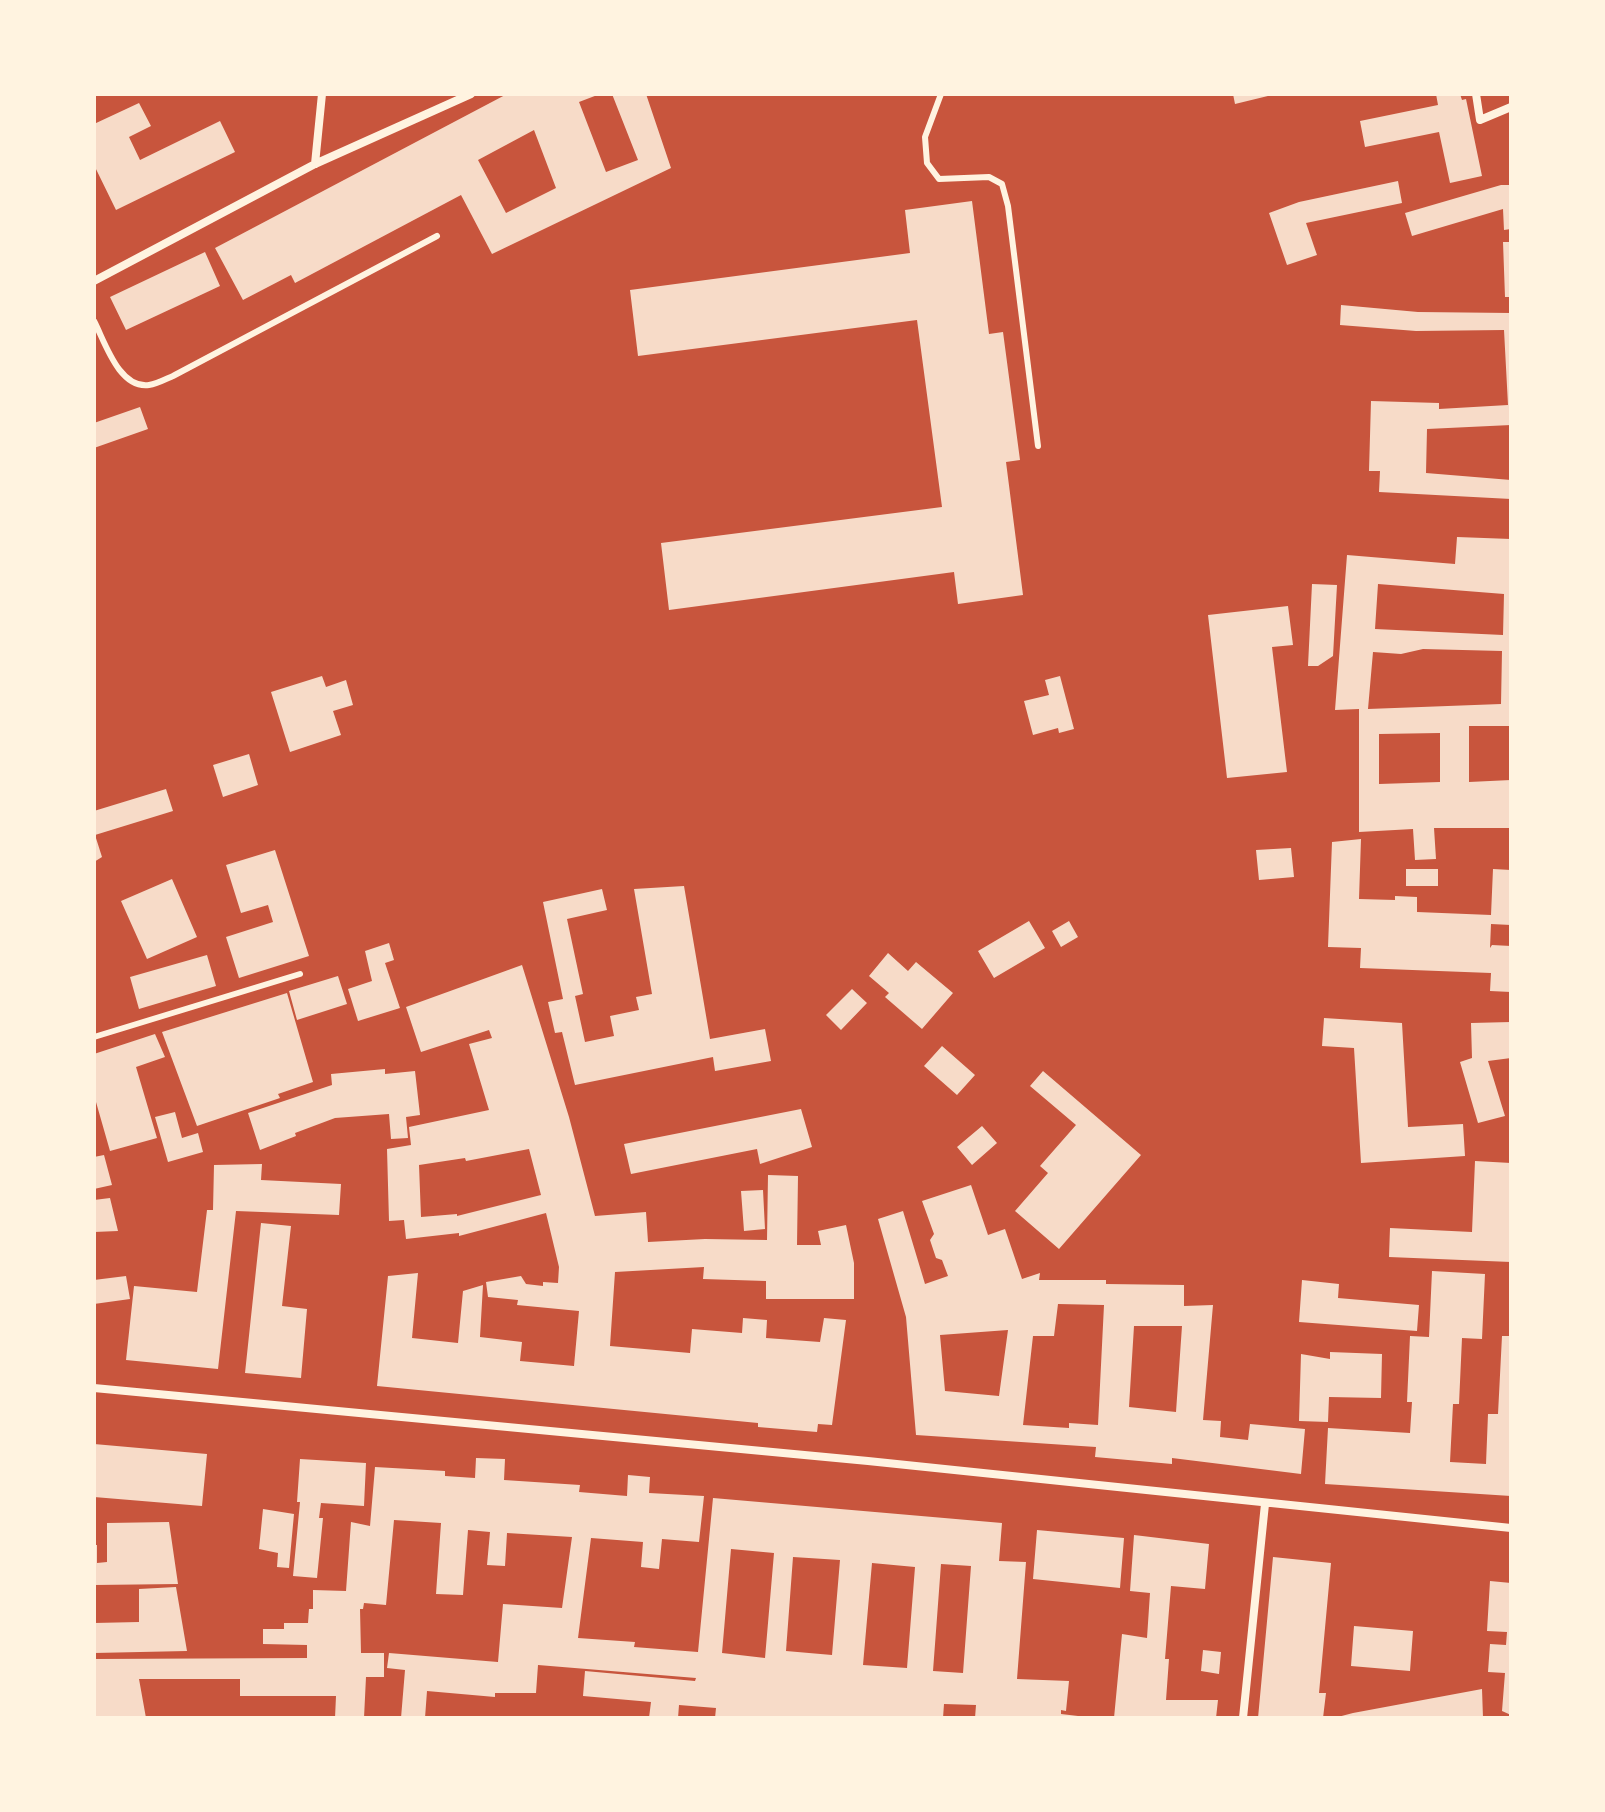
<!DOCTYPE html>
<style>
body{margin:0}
#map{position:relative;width:1605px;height:1812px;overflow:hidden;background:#c8553d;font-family:"Alegreya Sans",sans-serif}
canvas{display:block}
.frame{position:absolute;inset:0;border:96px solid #fff3e0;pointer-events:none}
</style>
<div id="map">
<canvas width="1605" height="1812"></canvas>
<div class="frame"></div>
</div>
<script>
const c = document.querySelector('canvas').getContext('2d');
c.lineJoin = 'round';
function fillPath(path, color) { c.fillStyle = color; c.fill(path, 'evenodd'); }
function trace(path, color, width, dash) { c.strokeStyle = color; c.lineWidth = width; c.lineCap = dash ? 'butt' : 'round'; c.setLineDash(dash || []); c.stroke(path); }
const building = new Path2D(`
 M507 94H600L579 102 606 172 638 160 612 94H646L671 168 492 254 461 195 295 283 291 275 243 300 215 248ZM534 130 556 188 506 213 478 160Z
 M1233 94H1272V95L1235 104Z
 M1436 94H1460L1462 100 1466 99 1482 176 1450 183 1439 132 1365 147 1360 121 1438 105Z
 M139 103 151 126 129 137 140 160 220 121 235 152 116 210 94 165V124Z
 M1398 181 1402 203 1306 223 1317 255 1287 265 1269 213 1299 202Z
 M1501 185H1511V229L1504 230 1503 209 1412 236 1405 213Z
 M972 201 989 334 1003 332 1020 460 1006 462 1023 595 958 604 954 572 669 610 661 543 942 507 917 320 638 356 630 290 910 253 905 210Z
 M1503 242H1511V297H1505Z
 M205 252 220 286 126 330 110 297Z
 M1341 305 1418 312 1511 313V425L1427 429 1426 473 1511 480V499L1379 492 1380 471H1369L1371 401 1439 403V409L1508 405 1504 330 1416 331 1340 325Z
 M140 407 148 429 94 448V423Z
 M1457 537 1511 539V726H1469V782L1511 780V828H1434L1436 859 1415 860 1413 829 1359 832V709L1335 710 1347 555 1455 564ZM1378 584 1504 594 1503 635 1375 629ZM1423 649 1502 651 1501 704 1368 709 1373 652 1401 654ZM1440 733V782L1379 784V734Z
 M1312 584 1337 585 1333 656 1318 666H1308Z
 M1288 606 1293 645 1272 647 1287 772 1227 778 1208 615Z
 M322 676 326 687 346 680 353 705 333 711 341 735 290 752 271 692Z
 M1060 676 1074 729 1059 733 1058 728 1033 735 1024 701 1049 695 1045 680Z
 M249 754 258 785 223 797 213 765Z
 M166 789 173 811 95 835 102 857 94 862V811Z
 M1361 839 1359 899 1395 900V896L1417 897V912L1491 915 1493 869 1511 870V925L1491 924 1490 948 1492 945 1511 946V992L1490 991 1491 973 1360 968 1361 948 1328 947 1332 842Z
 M1291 848 1294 877 1259 880 1256 850Z
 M275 850 309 956 239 978 226 937 273 922 268 905 241 913 226 865Z
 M1406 869H1438V886H1406Z
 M172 879 197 937 147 959 121 901Z
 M684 886 710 1039 765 1029 771 1061 715 1071 713 1057 575 1085 562 1032 555 1033 548 1002 563 999 543 902 602 889 607 910 567 919 583 994 575 996 585 1042 614 1036 610 1016 639 1010 636 997 652 994 634 889Z
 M1029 921 1045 948 994 978 978 951Z
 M1069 921 1078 937 1061 947 1052 931Z
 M389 943 394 960 385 963 400 1008 358 1021 348 989 372 981 365 951Z
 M888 953 908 971 916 962 953 993 922 1029 885 997 889 993 869 976Z
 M207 955 216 986 139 1009 130 977Z
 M522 965 569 1117 595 1216 646 1212 648 1242 705 1239 767 1240 768 1175 798 1176 797 1245H821L818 1231 846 1225 854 1263V1299H766V1281L703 1279 704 1267 615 1272 610 1346 690 1353 692 1329 742 1333 743 1318 767 1320 766 1338 820 1342 824 1318 846 1320 832 1425 818 1424 817 1432 758 1427V1423L377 1386 388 1276 418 1273 412 1338 458 1343 463 1291 483 1285 480 1337 522 1342 520 1361 574 1366 579 1311 517 1305 518 1300 488 1297 486 1282 521 1276 526 1284 543 1286V1282L558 1283 559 1267 546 1213 459 1236V1233L406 1239 404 1220 389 1221 387 1149 411 1145 409 1127 489 1110 469 1044 492 1038 489 1030 421 1052 406 1007ZM529 1149 541 1195 457 1216V1214L421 1217 419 1165 465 1158 466 1161Z
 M338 976 347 1004 297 1020 289 991Z
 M852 989 867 1003 841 1030 826 1015Z
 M287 993 313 1082 278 1094 280 1098 197 1126 162 1032Z
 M1324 1018 1402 1023 1408 1127 1463 1124 1465 1156 1361 1163 1354 1048 1322 1046Z
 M1511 1022V1058L1488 1061 1505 1116 1478 1123 1460 1062 1472 1058 1471 1023Z
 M155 1034 165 1057 136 1067 157 1138 110 1151 94 1095V1054Z
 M942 1046 975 1075 957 1095 924 1066Z
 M385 1069V1074L415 1071 420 1115 406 1117 408 1138 391 1139 389 1114 335 1118 295 1133 296 1136 260 1150 248 1113 332 1085 331 1074Z
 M1043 1071 1141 1155 1059 1249 1015 1211 1048 1173 1040 1166 1076 1125 1030 1086Z
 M801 1109 812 1147 760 1164 757 1149 631 1174 624 1144Z
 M175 1112 182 1138 198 1133 203 1152 168 1162 155 1117Z
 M982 1126 997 1143 972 1165 957 1147Z
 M104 1155 112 1185 94 1189V1157Z
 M1475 1161 1511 1163V1262L1389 1257 1390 1228 1472 1232Z
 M262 1164 261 1180 341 1184 339 1215 236 1211 218 1369 126 1360 134 1286 197 1292 207 1210H213L214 1165Z
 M971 1185 988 1235 1005 1229 1022 1279 1040 1273 1039 1280H1106V1284L1184 1285V1306L1213 1305 1203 1420 1221 1421 1220 1437 1248 1440 1250 1424 1305 1429 1301 1474 1172 1458V1464L1095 1457 1096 1447 916 1435 906 1317 878 1219 903 1211 925 1284 948 1276 942 1260 936 1258 930 1240 934 1234 922 1201ZM1058 1304 1104 1305 1098 1425 1069 1423V1428L1023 1425 1033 1336H1054ZM1134 1326H1182L1176 1412 1129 1407ZM1008 1330 999 1396 945 1391 940 1335Z
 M763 1190 765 1229 744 1231 741 1191Z
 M110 1198 118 1231 94 1232V1200Z
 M261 1223 291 1226 282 1306 307 1309 301 1378 245 1373Z
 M1432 1271 1485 1274 1482 1339 1462 1338 1459 1404H1453L1450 1462 1486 1464 1488 1414H1498L1502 1336H1511V1496L1325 1484 1328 1428 1410 1433 1412 1402H1407L1410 1336 1429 1337Z
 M126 1276 130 1299 94 1304V1280Z
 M1302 1280 1339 1284 1338 1298 1419 1305 1417 1331 1299 1322Z
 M1330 1352 1382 1354 1381 1398 1329 1397 1328 1422 1299 1421 1301 1354 1330 1359Z
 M94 1444 207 1454 202 1506 94 1497Z
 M476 1458 505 1459 504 1480 580 1485 579 1492 627 1496 628 1475 650 1477 649 1493 704 1496 699 1542 662 1539 659 1569 641 1567 643 1542 591 1538 578 1638 635 1642 634 1647 698 1652 713 1498 1002 1523 999 1561 1026 1562 1017 1679 1069 1681 1066 1711 1061 1710V1714L1078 1716V1718H975L976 1705 944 1704 943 1718H715L716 1708 679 1705 678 1718H649L651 1702 583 1696 585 1671 695 1681 696 1678 538 1665 536 1693H495V1697L427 1691 425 1718H401L405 1670 387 1668 389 1653 498 1662 503 1604 562 1608 572 1537 507 1533 505 1566 487 1565 490 1532 468 1530 463 1595 436 1594 441 1523 394 1520 386 1605 364 1603 363 1609H360L361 1653H384V1677H366L364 1718H335L336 1696H240V1679H139L146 1718H94V1659L307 1658V1645L263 1644V1629H284V1623H308L309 1609H313V1590L346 1591 351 1522 370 1526 375 1467 445 1471V1476L475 1478ZM731 1549 774 1553 765 1658 722 1653ZM793 1557 840 1560 832 1655 786 1651ZM872 1563 915 1567 907 1668 863 1665ZM941 1564 971 1566 963 1673 933 1671Z
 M300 1459 366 1463 364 1506 321 1503 319 1518H323L317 1578 293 1576 300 1502H297Z
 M263 1509 294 1514 289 1568 277 1567 278 1553 259 1549Z
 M169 1522 178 1584 94 1585V1545H97V1563L107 1562V1523Z
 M1037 1530 1124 1538 1120 1588 1033 1579Z
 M1134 1535 1209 1544 1205 1589 1171 1586 1165 1659H1169L1166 1700H1218L1216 1718H1114L1122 1634 1147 1638 1150 1593 1130 1591Z
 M1273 1557 1331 1563 1319 1693H1326L1323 1718H1258Z
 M1490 1581 1511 1583V1715L1502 1711 1505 1673 1488 1672 1490 1644 1506 1645 1507 1632 1487 1631Z
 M176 1587 187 1651 94 1653V1623L139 1622V1589Z
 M1354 1626 1413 1631 1410 1671 1351 1666Z
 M1203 1650 1221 1652 1219 1674 1201 1671Z
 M1482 1689 1483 1718H1334L1353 1713Z`);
const service = new Path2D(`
 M941 94 925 137 927 163 939 179 989 177 1002 184 1008 206 1038 446
 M94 321C105 342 119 389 149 385 157 384 166 379 173 376L437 236
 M94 1037 300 974`);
const minor = new Path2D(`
 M1476 94 1480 120 1511 107
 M315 164 322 94
 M94 281 315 164 471 94
 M94 1388 868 1461 1511 1528
 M1243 1718 1265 1504`);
fillPath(building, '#f7dbc8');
trace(service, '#fff3e0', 6);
trace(minor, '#fff3e0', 8);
</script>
